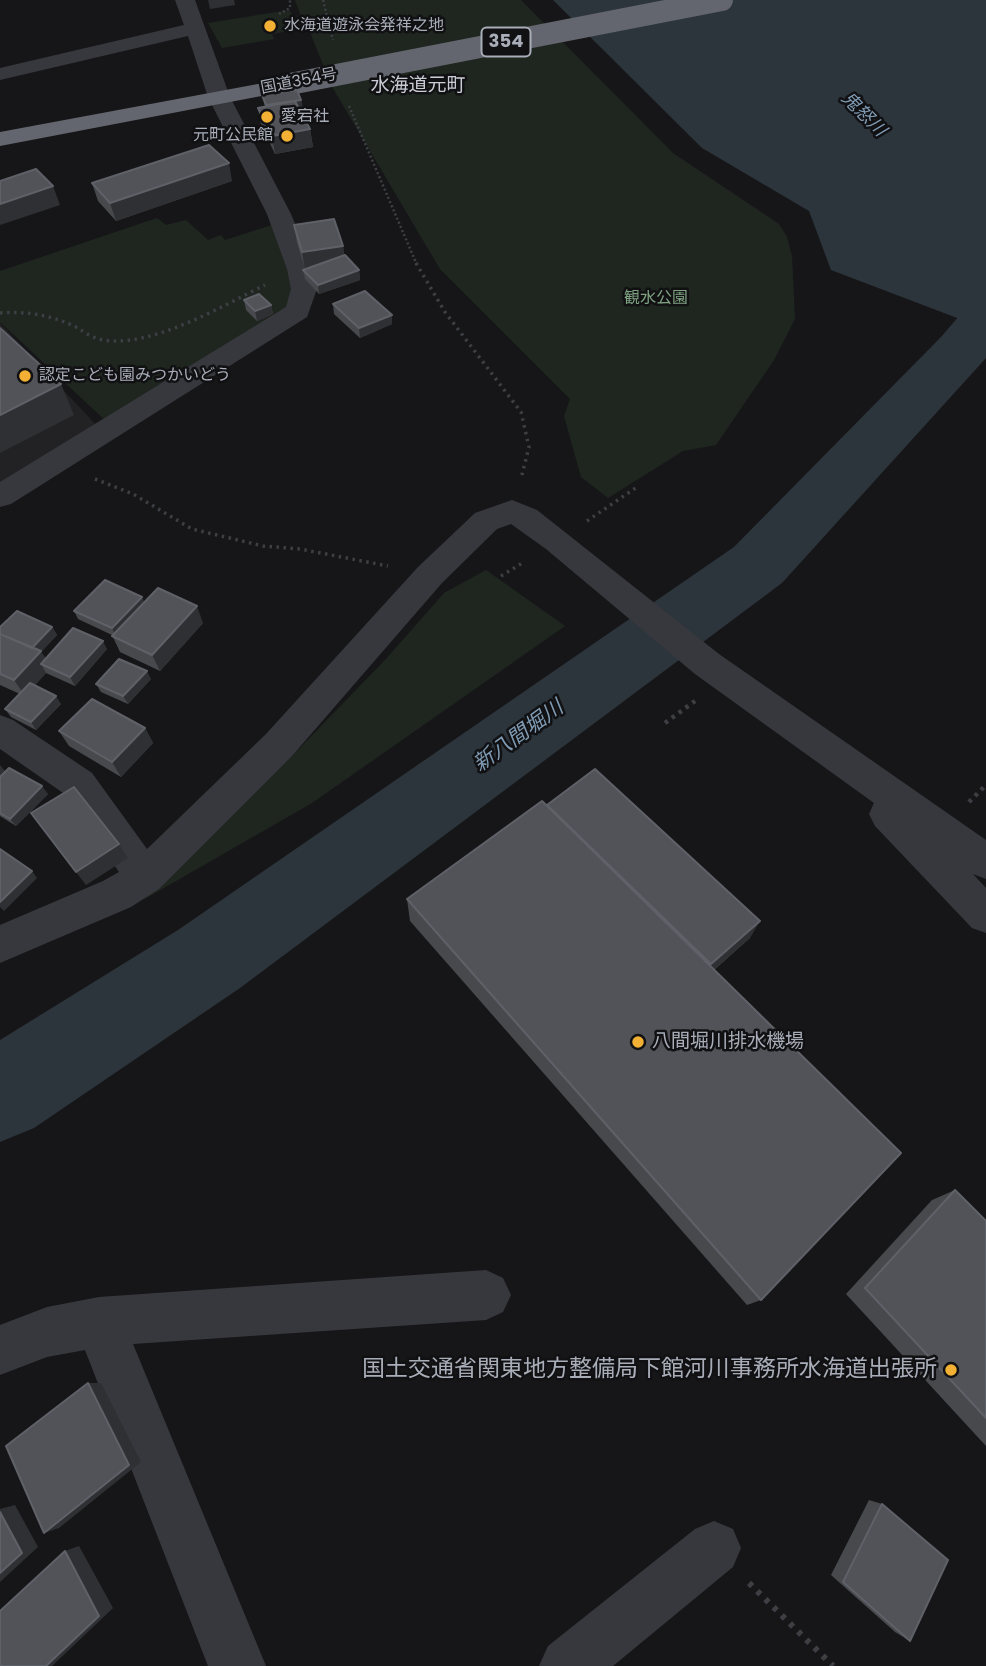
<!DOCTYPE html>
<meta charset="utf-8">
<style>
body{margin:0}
canvas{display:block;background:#161618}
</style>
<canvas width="986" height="1666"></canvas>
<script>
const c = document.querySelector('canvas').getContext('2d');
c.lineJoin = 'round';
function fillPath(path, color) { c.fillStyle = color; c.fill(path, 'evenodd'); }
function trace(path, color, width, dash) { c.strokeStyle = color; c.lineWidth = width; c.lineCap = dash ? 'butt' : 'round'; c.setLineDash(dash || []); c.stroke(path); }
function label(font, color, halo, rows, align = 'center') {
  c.font = font + ' Poppins,"Noto Sans JP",sans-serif'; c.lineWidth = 5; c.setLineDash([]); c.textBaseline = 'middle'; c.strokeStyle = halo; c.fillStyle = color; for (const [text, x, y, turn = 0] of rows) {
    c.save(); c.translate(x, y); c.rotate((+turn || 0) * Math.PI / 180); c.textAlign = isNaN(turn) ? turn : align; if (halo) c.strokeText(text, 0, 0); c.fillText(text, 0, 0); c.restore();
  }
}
const built = new Path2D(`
 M0 323 99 428 0 488Z`);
const green = new Path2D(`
 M295 0H521L673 153 779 224 787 237 792 256 795 319 774 360 716 445 683 451 608 498 581 477 564 416 570 399 440 269 331 85 310 32 317 30 311 19 303 21Z
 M289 10 302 29 272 34 274 39 222 48 208 23Z
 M157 218 166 225 186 220 208 240 221 235 225 240 272 225 297 288 294 306 108 423 0 322V271Z
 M486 570 565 626 312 803 143 900 291 757 385 660 444 593Z`);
const water = new Path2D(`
 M553 0H986V329L831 270 809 211 702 148Z`);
const river = new Path2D(`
 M986 303V358L782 583 240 988 34 1128 0 1142V1040L178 930 734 547 941 337 966 308Z`);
const pathFar3 = new Path2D(`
 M323 0 333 40
 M279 14 290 8V0
 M349 106 417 265`);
const pathFar2 = new Path2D(`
 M416 263 445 312 521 412 529 447 521 479
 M0 313C26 311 50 315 74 326 83 331 92 338 103 340 152 348 222 306 265 285
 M95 479 133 494 192 529 263 546 300 549 388 566
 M587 521 637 487
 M501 576 524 562`);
const pathFar1 = new Path2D(`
 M665 723 695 701
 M969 802 986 785`);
const path = new Path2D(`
 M749 1583 833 1666`);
const minor = new Path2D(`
 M175 0H195L230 97 291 214 313 269 317 289 307 317 11 504 0 507V482L286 307 291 289 287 269 267 214 208 97 188 36 0 80V68L184 25Z
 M512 500 537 510 719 654 986 840V879L973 874 986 888V933L972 928 875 826 869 814 874 803 695 674 546 549 511 524 497 529 442 583 292 756 159 889 131 907 0 963V925L103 881 119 872 66 795 0 749V715L13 720 92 773 147 849 266 734 418 567 475 513Z
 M486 1270 503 1278 511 1295 503 1312 486 1320 133 1344 266 1666H208L85 1350 47 1357 0 1375V1325L47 1307 99 1297Z
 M714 1521 733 1529 741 1548 733 1567 613 1666H539L548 1646 695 1529Z`);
const highway = new Path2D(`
 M290 78 298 79 301 84 298 89 0 146V132Z`);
const highwayBridge = new Path2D(`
 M290 84 722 0`);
const wall = new Path2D(`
 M262 95 301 100 303 109 300 110 310 129 313 147 275 154 261 125 258 108 265 107Z
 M232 181 116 221 98 201 92 183Z
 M294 225 343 246 344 255 359 270 360 280 319 294 305 279 303 270 305 269 297 243Z
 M244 300 271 305 273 314 257 321 246 310Z
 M333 304 392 315V324L360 338 334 314Z
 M145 602 203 623 160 671 120 652 112 635 78 619 74 611Z
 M0 627H52L57 635 41 652 46 659 107 649 75 686 46 673 35 685 61 704 36 730 11 717 5 709 20 694 0 685Z
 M151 679 128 704 101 692 96 684Z
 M145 728 153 743 121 777 69 746 59 731Z
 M0 777 48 794 16 826 0 816Z
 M547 805 750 938 714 970 761 1300 747 1305 410 921 407 899Z
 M955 1190 986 1221V1446L846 1294 932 1200Z
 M869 1500 882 1504 910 1641 895 1632 831 1575Z`);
const shadedWall = new Path2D(`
 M208 0H234L235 5 210 9Z
 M301 100 303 109 267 114 266 105Z
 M310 129 313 147 275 154 272 136Z
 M229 163 232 181 116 221 110 203Z
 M53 186 60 205 0 225V204Z
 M343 246 345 264 305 270 302 252Z
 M359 270 360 280 319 294 318 285Z
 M271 305 273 314 257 321 255 311Z
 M392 315V324L360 338 359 328Z
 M61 384 74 415 0 453V415Z
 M142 597 146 605 116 637 112 628Z
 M197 606 203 623 160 671 152 655Z
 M52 627 57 635 41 652 51 667 41 664 46 673 25 696 14 680 28 652Z
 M103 641 107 649 75 686 70 677Z
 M147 671 151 679 128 704 123 696Z
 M56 696 61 704 36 730 31 722Z
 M145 728 153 743 121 777 112 762Z
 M0 765 5 771 0 776Z
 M42 786 48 794 16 826 10 819Z
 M119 844 128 858 86 885 76 872Z
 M32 871 37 878 4 911 0 907V902Z
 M760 921 750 938 703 979 711 964Z
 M88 1383H101L141 1462 59 1528 44 1533Z
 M15 1505 38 1547 0 1582V1509Z
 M79 1546 113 1608 52 1666H46L65 1551Z`);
const building = new Path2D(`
 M297 90 301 100 266 105 262 95Z
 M295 101 310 129 272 136 258 108Z
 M209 145 229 163 110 203 92 183Z
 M36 169 53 186 0 204V181Z
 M334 219 343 246 302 252 294 225Z
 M345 255 359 270 318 285 303 270Z
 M365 291 392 315 359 328 333 304Z
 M259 294 271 305 255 311 244 300Z
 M0 328 61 384 0 415Z
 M105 580 142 597 112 628 74 611Z
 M158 588 197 606 152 655 112 636Z
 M17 611 52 627 32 648 0 634V627Z
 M73 628 103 641 70 677 41 664Z
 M0 634 41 651 14 680 0 674Z
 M119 659 147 671 123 696 96 684Z
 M30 683 56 696 31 722 5 709Z
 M92 699 145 728 112 762 59 731Z
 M9 768 42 786 10 819 0 813V777Z
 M595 769 760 921 711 964 547 805Z
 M74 787 119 844 76 872 31 813Z
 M542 801 901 1153 761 1300 407 899Z
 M0 849 32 871 0 902Z
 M955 1190 986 1221V1418L865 1288Z
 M88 1383 129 1465 44 1533 6 1446Z
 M882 1504 948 1560 910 1641 843 1582Z
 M0 1512 22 1553 0 1573Z
 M65 1551 99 1616 46 1666H0V1611Z`);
const markers = [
 [270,26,7,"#f2b134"],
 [267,117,7,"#f2b134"],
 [287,136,7,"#f2b134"],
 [25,376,7,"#f2b134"],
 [638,1042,7,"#f2b134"],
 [951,1370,7,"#f2b134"]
];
const farPoinames = [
 ["水海道遊泳会発祥之地",284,26],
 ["愛宕社",281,117],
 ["元町公民館",273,136,"right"],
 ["認定こども園みつかいどう",39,376]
];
const farStreetnames = [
 ["国道354号",299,82,-11]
];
const farParknames = [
 ["観水公園",656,299]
];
const shields = [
 [506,42,49]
];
const shieldNames = [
 ["354",506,42]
];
const farWaternames = [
 ["鬼怒川",863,115,45]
];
const farQuarternames = [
 ["水海道元町",418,86]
];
const poiNames = [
 ["八間堀川排水機場",652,1042]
];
const waterNames = [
 ["新八間堀川",519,737,-36]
];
const nearPoinames = [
 ["国土交通省関東地方整備局下館河川事務所水海道出張所",937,1370]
];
fillPath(built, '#222225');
fillPath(green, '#1e261f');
fillPath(water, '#2c353c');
fillPath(river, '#2c353c');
trace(pathFar3, '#3d3f44', 2.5, [2, 2.5]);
trace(pathFar2, '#3d3f44', 3.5, [2.5, 4.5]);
trace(pathFar1, '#3d3f44', 4.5, [3.5, 5]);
trace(path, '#3d3f44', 6, [4.5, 7]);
fillPath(minor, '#37383d');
fillPath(highway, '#63666e');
trace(highwayBridge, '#63666e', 22);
fillPath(wall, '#47494d');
fillPath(shadedWall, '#2f3033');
fillPath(building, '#525359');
trace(building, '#5f6168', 2);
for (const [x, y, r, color] of markers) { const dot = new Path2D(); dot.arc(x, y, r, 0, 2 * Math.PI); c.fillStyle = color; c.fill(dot); trace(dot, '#111113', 2.5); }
label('16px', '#a8adb8', '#111113', farPoinames, 'left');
label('16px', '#a8adb8', '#111113', farStreetnames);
label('16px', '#7fa381', '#111113', farParknames);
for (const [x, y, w] of shields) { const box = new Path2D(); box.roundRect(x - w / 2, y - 14.5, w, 29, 5); c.fillStyle = '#111113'; c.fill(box); trace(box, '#a8adb8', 2); }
label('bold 18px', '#a8adb8', null, shieldNames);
label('italic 18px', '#7f9bb3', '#111113', farWaternames);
label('19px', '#c9ccd4', '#111113', farQuarternames);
label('19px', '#a8adb8', '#111113', poiNames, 'left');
label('italic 21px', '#7f9bb3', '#111113', waterNames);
label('23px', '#a8adb8', '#111113', nearPoinames, 'right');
</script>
